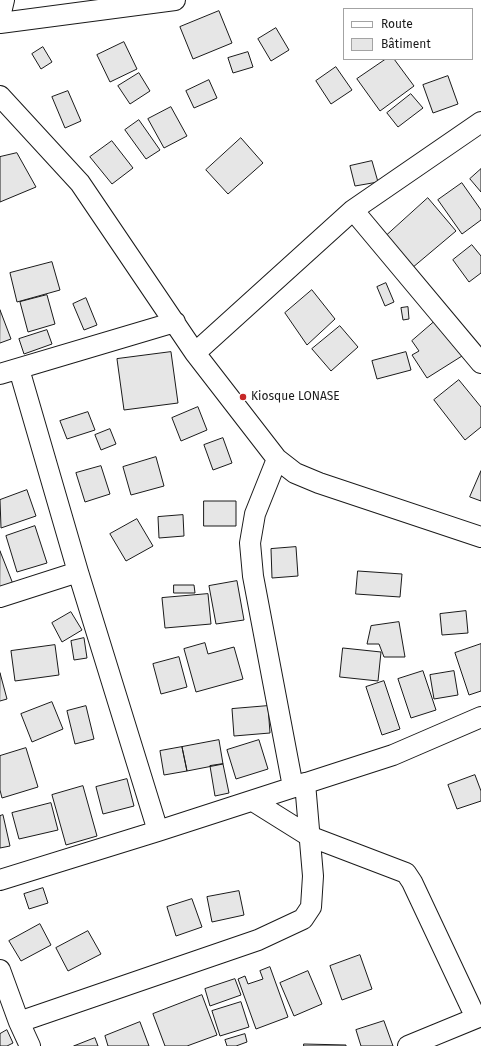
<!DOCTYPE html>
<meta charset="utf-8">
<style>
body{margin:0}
#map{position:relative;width:481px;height:1046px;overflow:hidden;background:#fff;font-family:"Fira Sans",sans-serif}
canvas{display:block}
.legend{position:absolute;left:343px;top:8px;width:130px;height:52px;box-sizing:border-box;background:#fff;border:1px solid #a3a3a3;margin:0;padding:5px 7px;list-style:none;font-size:12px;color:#1a1a1a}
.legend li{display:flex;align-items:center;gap:8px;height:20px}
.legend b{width:20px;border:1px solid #a3a3a3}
</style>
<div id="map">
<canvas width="481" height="1046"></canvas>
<ul class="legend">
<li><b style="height:5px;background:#fff"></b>Route</li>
<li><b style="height:11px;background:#e6e6e6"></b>Bâtiment</li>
</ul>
</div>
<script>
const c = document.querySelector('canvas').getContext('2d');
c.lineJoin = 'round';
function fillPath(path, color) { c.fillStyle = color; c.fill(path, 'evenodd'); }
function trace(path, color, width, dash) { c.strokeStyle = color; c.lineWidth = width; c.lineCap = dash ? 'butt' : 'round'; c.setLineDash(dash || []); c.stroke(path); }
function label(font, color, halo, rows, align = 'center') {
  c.font = font + ' "Fira Sans",sans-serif'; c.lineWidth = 3; c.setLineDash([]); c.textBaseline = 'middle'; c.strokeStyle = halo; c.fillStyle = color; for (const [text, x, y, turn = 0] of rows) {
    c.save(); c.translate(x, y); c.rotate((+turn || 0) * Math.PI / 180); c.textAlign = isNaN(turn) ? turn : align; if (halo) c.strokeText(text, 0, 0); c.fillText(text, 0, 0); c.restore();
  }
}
const building = new Path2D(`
 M219 11 232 43 193 59 180 27Z
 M276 28 289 50 271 61 258 39Z
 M124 42 137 69 110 82 97 55Z
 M43 47 52 62 41 69 32 54Z
 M248 52 253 67 233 73 228 58Z
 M386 59H394L414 86 380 111 357 79Z
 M336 67 352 90 331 104 316 81Z
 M139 73 150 91 130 104 118 86Z
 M448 76 458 104 433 113 423 85Z
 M209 80 217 98 194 108 186 91Z
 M68 91 81 121 65 128 52 97Z
 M411 94 423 108 398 127 387 113Z
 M171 107 187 136 164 148 148 119Z
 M139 120 160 150 146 159 125 130Z
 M241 138 263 163 228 194 206 170Z
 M112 141 133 168 112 184 90 157Z
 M17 153 36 187 0 202V157Z
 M372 161 378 182 355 186 350 166Z
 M481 169V192L470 179Z
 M462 183 481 210V220L462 234 438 200Z
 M428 198 456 231 412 268 386 236Z
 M472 245 481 256V273L469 282 453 260Z
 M52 262 60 290 17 302 10 273Z
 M386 283 394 302 385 306 377 287Z
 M312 290 335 319 307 345 285 313Z
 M47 295 55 324 28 332 20 302Z
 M86 298 97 325 84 330 73 304Z
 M408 307 409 319 403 320 401 308Z
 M0 310 11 339 0 343Z
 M434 322 462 356 427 378 412 355 419 351 412 341Z
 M340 326 358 347 331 371 312 349Z
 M47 330 52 344 24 354 19 339Z
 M171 352 178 403 124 410 117 359Z
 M406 352 411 370 377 379 372 361Z
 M459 380 481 407V427L465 440 434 400Z
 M198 407 207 430 181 441 172 418Z
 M88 412 95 430 67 439 60 421Z
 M110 429 116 444 101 450 95 435Z
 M223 438 232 463 213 470 204 445Z
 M156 457 164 486 131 495 123 467Z
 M101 466 110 494 85 502 76 473Z
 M481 471V501L470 497Z
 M27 490 36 516 1 528 0 500Z
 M204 501H236V526H204Z
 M183 515 184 536 159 538 158 517Z
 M137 519 153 546 126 561 110 534Z
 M35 526 47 563 17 572 6 536Z
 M296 547 298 576 272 578 271 549Z
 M0 551 13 584 0 589Z
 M358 571 402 574 400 597 356 594Z
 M237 581 244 620 216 624 209 586Z
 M174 585H194L195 593H174Z
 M208 594 211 624 165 628 162 598Z
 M466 611 468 633 442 635 440 614Z
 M71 612 82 630 62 642 52 623Z
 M399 622 405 657H384L379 644H367L371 626Z
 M84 638 87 658 74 660 71 641Z
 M205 643 208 654 234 647 243 679 196 692 184 649Z
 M481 644V691L469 695 455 653Z
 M55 645 59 675 15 681 11 651Z
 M343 648 381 652 378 681 340 677Z
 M179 657 187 687 161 694 153 664Z
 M423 671 436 710 411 718 398 679Z
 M454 671 458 695 434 699 430 675Z
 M0 673 7 699 0 701Z
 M384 681 400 729 382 735 366 687Z
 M52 702 63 729 32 742 21 714Z
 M86 706 94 739 75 744 67 711Z
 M268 706 270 733 234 736 232 709Z
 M219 740 223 764 187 771 182 747Z
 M259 740 268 769 236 779 227 750Z
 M182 747 187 771 164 775 160 751Z
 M26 748 38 787 2 798 0 790V756Z
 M223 764 229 793 215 796 210 766Z
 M475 775 481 791V801L457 809 448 785Z
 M127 779 134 806 103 814 96 787Z
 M83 786 97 836 66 845 52 795Z
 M51 803 58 830 19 839 12 813Z
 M3 815 10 846 0 848V816Z
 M43 888 48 903 29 909 24 894Z
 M239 891 244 915 212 922 207 897Z
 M192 899 202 927 176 936 167 907Z
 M40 924 51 945 21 961 9 941Z
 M88 931 101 954 68 971 56 948Z
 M360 955 372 989 342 1000 330 966Z
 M270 967 288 1017 256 1029 238 979 245 976 248 984 263 979 260 971Z
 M308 971 322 1004 294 1016 280 983Z
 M235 979 241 995 210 1006 205 989Z
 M202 995 217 1035 187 1046H165L153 1014Z
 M241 1002 249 1027 220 1036 212 1011Z
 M384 1021 393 1046H361L356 1030Z
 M140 1022 149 1046H108L105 1036Z
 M7 1030 13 1043 7 1046H0V1034Z
 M245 1034 247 1042 236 1046H227L225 1040Z
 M95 1038 98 1046H74Z
 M304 1044 346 1045V1046H304Z`);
const minor = new Path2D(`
 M0 17 4 0
 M0 23 175 0
 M0 96 80 183 195 353 277 459 295 473 319 483 481 537
 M353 210 481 122
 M195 353 353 210 481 363
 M19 369 78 572 158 831
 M0 374 175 322
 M277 459 255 514 250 543 253 576 293 787
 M0 597 78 572
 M253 801 309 836 406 873 412 882 476 1018
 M0 880 158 831 393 755 481 717
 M0 970 19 1022 30 1046
 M19 1022 258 940 303 919 311 907 313 876 305 783
 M408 1046 481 1016`);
const markers = [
 [243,397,4,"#c62828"]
];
const poiNames = [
 ["Kiosque LONASE",251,397]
];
fillPath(building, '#e6e6e6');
trace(building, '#1a1a1a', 1);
trace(minor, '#1a1a1a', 22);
trace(minor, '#fff', 20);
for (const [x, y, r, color] of markers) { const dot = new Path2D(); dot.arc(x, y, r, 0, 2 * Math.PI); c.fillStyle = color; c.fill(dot); trace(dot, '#fff', 1.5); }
label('12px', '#1a1a1a', '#fff', poiNames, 'left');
</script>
